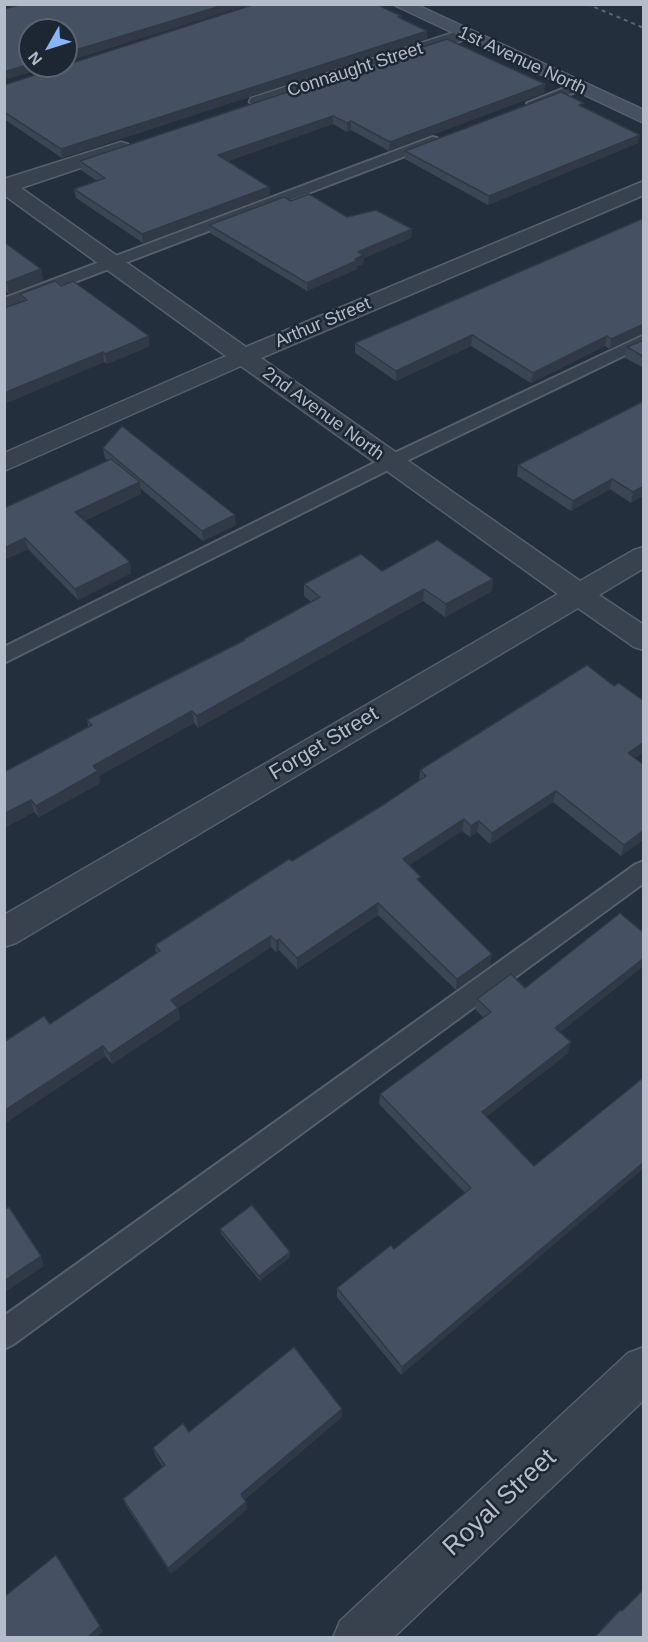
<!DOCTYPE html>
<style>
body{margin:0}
#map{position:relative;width:648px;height:1642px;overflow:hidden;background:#242f3e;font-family:Arial,sans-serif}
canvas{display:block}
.frame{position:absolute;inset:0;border:6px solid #b4bcc9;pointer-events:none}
.north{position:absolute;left:18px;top:18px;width:60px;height:60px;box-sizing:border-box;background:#1d2633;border:2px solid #59626f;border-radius:50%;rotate:231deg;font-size:16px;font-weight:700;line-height:24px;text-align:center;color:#b4bcc9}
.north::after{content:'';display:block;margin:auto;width:21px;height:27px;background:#8ab4f8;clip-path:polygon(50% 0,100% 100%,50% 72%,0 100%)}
</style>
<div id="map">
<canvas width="648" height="1642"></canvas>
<div class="frame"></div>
<div class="north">N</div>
</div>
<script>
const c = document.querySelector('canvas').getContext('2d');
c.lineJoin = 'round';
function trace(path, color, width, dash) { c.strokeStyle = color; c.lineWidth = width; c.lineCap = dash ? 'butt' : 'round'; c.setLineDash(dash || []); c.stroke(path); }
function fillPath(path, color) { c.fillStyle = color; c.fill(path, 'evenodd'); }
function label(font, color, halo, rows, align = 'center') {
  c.font = font + ' Arial,sans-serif'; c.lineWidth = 5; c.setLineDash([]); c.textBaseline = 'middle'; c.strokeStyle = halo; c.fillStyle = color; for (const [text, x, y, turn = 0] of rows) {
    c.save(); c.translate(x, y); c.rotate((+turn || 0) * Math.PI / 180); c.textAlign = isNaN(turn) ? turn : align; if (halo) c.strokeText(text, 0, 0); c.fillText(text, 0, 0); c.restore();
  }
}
const service = new Path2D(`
 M577 83 581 84V90L533 107 527 103Z
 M432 137 437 138V144L4 309V298Z
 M644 335V346L396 466 4 663V647L384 458Z
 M644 861V883L14 1344 4 1349V1316L636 864Z`);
const minor = new Path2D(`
 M464 29 473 34 470 38 265 106 258 108 249 102 251 98Z
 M121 142 128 144 131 148 128 152 21 188 246 347 644 181V195L261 358 580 581 634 550 644 547V568L599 595 644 625V650L634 647 578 608 16 943 4 947V915L558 594 241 366 4 471V453L226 356 4 195V179Z
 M644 1347V1400L393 1638H333L340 1621 628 1353Z`);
const secondary = new Path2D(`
 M392 4H415L644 110V123Z`);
const rail = new Path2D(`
 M587 4 644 28`);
const wall = new Path2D(`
 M401 16V19L427 31V39L62 158 4 119V85Z
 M447 39 545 84 544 93 389 151 351 130 347 132 333 124 228 161 269 187 270 196 143 243 76 198 74 189 97 181 81 170 80 161Z
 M583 107 638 143 488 205 405 159V151Z
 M291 201 347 217 412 229 411 238 364 258 363 264 357 266V269L307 291 210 233 209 225Z
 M644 218V333L610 349 605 346 531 383 471 346 396 381 355 353V343Z
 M4 242 41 269 43 281 9 294 4 291Z
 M61 286 150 346 107 364 104 362 4 404V308L22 302 20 294Z
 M644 340V368L625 358 627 347Z
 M644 401V495L631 503 610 489 571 511 517 476 518 465Z
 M103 448 236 525 203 541 140 488 141 494 84 521 130 562 131 573 78 600 28 549 4 560V508L108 461 105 458Z
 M382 571 492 591 445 617 423 601 198 728 194 723 99 776 100 783 39 817 34 812 4 828V772L88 727 87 720 244 641V639L311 602 304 596V584Z
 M614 686 644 701V752L635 758 644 839 621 856 553 802 490 844 477 832 470 837 462 831 409 865 420 883 490 965 456 990 378 915 297 969 279 950 276 952 271 947 178 1008 180 1019 112 1064 105 1056 4 1124V1042L50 1024 156 954 155 945 386 803 419 781 420 770Z
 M477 999 560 1032 568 1053 486 1117 534 1166 401 1375 337 1297V1288L394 1249 465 1193 379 1104 380 1094 484 1018 475 1009Z
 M220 1229 290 1252V1257L260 1281 221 1234Z
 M342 1417 245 1499 246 1502 247 1509 171 1574 126 1506 123 1499 163 1467 155 1455 153 1448 189 1432Z`);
const shadedWall = new Path2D(`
 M227 4H252L66 62V53Z
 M427 31V39L62 158 61 149Z
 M30 64V66H52L4 80V72Z
 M545 84 544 93 389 151 390 142Z
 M333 116V124L218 164V155Z
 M351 121V130L347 132V123Z
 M640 135 638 143 488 205 489 196Z
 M269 187 270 196 143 243 142 234Z
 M412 229 411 238 364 258 363 264 357 266V269L307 291V283L358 252Z
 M41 269 43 281 9 294 7 282Z
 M644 324V333L610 349 611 339Z
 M472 335 471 346 396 381V371Z
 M149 336 150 346 107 364 105 354Z
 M607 336 605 346 531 383 533 373Z
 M103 352 104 362 4 404V393Z
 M612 479 610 489 571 511 573 501Z
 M140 482 141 494 77 524 75 512Z
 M644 486V495L631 503 633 492Z
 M235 515 236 525 203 541 202 531Z
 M25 538 28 549 4 560V548Z
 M130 562 131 573 78 600 75 589Z
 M493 579 492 591 445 617 446 604Z
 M424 589 423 601 198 728 197 716Z
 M192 711 194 723 99 776 100 783 39 817 36 806 93 766Z
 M644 742V752L625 764 628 753Z
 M556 791 553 802 490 844 492 833Z
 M31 800 34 812 4 828V814Z
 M464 819 462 831 402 870 403 859Z
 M479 821 477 832 470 837 471 826Z
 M644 830V839L621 856 624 845Z
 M378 903V915L297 969V958Z
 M271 936V947L173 1011 171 1000Z
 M279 939V950L276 952V941Z
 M492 954 490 965 456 990 457 979Z
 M644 958V966L553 1038 555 1028Z
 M178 1008 180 1019 112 1064 109 1054Z
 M571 1042 568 1053 480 1122 482 1112Z
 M103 1046 105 1056 4 1124V1111Z
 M644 1162V1168L401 1375 402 1367Z
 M290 1252V1257L260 1281 259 1276Z
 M41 1256 44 1266 4 1293V1281Z
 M342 1409V1417L242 1501 241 1494Z
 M246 1502 247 1509 171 1574 168 1568Z
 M100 1626 103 1631 96 1638H87Z`);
const building = new Path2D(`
 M23 4H227L66 53V30H30V64L4 72V9Z
 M255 4H376L401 16 398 17 427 31 61 149 4 112V85L63 66H66V65Z
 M447 39 545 84 390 142 351 121 347 123 333 116 218 155 269 187 142 234 74 189 105 178 80 161Z
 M561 92 584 103 579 105 640 135 489 196 405 151Z
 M309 194 347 217 376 210 412 229 358 252 364 255 355 259 358 260 307 283 209 225 284 197 291 201Z
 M644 218V324L611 339 607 336 533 373 472 335 396 371 355 343Z
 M4 242 41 269 7 282 4 281Z
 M55 281 61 286 73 281 149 336 105 354 103 352 4 393V308L27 300 20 294Z
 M644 340V357L627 347Z
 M644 401V486L633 492 612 479 573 501 518 465Z
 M122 426 235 515 202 531 103 448Z
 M111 459 140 482 75 512 130 562 75 589 25 538 4 548V508Z
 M437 540 493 579 446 604 424 589 197 716 192 711 93 766 98 771 36 806 31 800 4 814V772L92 725 87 720 245 640 244 639 320 597 304 584 361 554 382 571Z
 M587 665 614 686 619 683 644 701V742L628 753 644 765V830L624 845 556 791 492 833 479 821 471 826 464 819 403 859 421 877 417 879 492 954 457 979 378 903 297 958 279 939 276 941 271 936 171 1000 178 1008 109 1054 103 1046 4 1111V1042L44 1016 50 1024 160 951 155 945 289 859 292 861 386 803 426 776 420 770Z
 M620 913 644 933V958L555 1028 571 1042 482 1112 534 1166 644 1077V1162L402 1367 337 1288 391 1245 394 1249 471 1188 380 1094 491 1012 477 999 511 974 525 988Z
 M252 1205 290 1252 259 1276 220 1229Z
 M9 1207 41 1256 4 1281V1210Z
 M294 1347 342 1409 241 1494 246 1502 168 1568 123 1499 165 1465 153 1448 183 1423 189 1432Z
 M56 1555 100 1626 87 1638H4V1597Z
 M644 1589V1638H594L620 1610 622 1611Z`);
const farStreetnames = [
 ["1st Avenue North",522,61,25],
 ["Connaught Street",355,70,-18],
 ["Arthur Street",323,323,-23],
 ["2nd Avenue North",323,414,36]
];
const streetNames = [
 ["Forget Street",324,744,-31]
];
const nearStreetnames = [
 ["Royal Street",500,1503,-43]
];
trace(service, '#565f6c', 4);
trace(minor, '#565f6c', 3);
trace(secondary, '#565f6c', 3);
fillPath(service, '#38414e');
fillPath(minor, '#38414e');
fillPath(secondary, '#465061');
trace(rail, '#5a6575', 2, [4, 4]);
fillPath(wall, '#3b4654');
fillPath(shadedWall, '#303945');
fillPath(building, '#455162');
trace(building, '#303945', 1.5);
label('18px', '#b4bcc9', '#1d2633', farStreetnames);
label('21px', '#b4bcc9', '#1d2633', streetNames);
label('26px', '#b4bcc9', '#1d2633', nearStreetnames);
</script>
